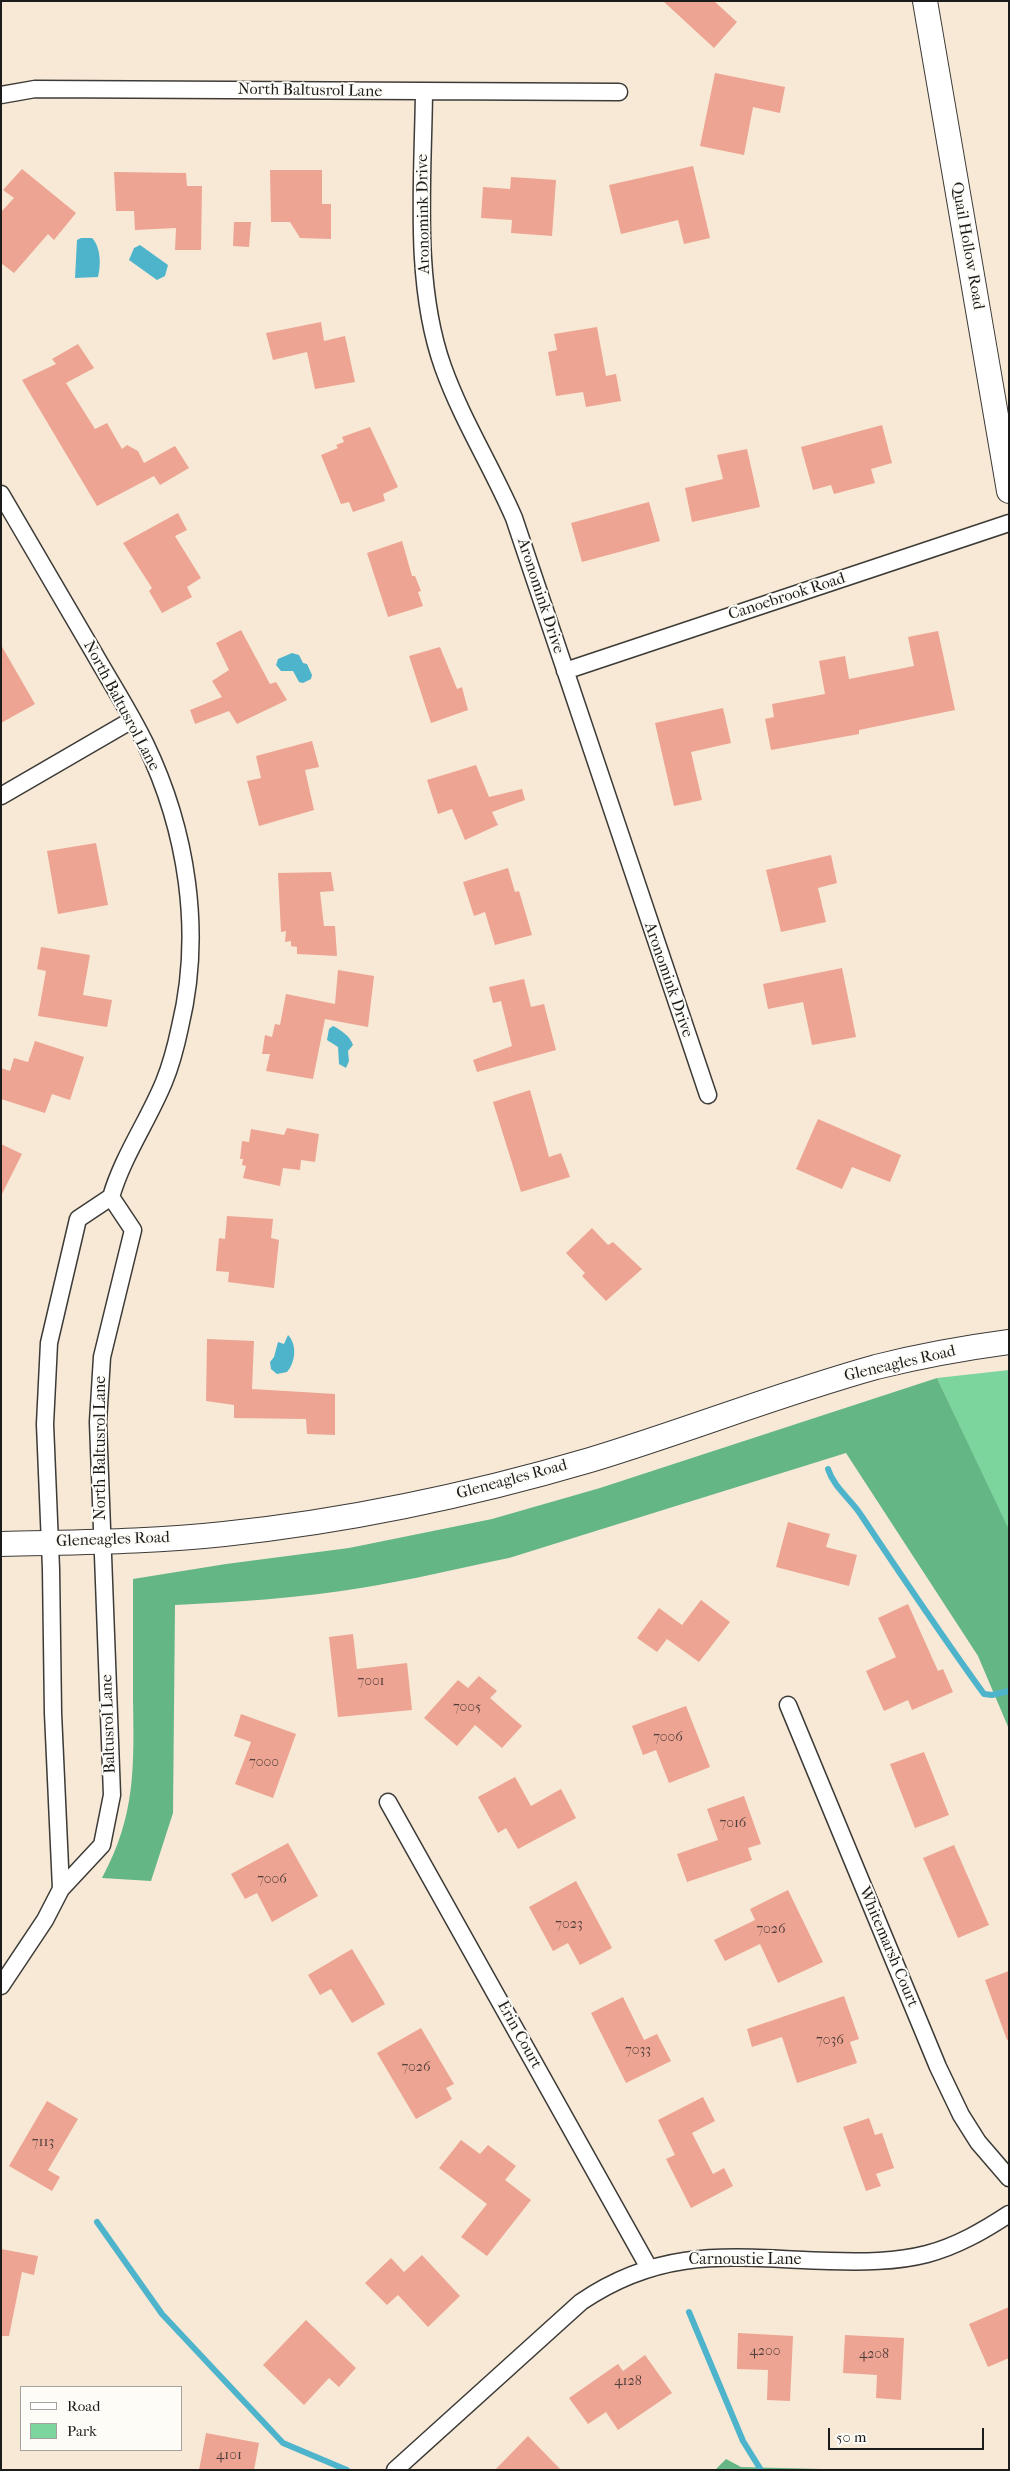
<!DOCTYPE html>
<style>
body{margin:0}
#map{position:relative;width:1010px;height:2471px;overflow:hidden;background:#f7e9d5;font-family:"IM FELL French Canon",serif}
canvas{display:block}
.frame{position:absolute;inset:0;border:2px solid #1c1c1c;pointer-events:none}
.legend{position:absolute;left:20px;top:2386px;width:162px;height:65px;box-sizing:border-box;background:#fdfcf7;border:1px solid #a3a29f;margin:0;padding:6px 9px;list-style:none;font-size:15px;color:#1c1c1c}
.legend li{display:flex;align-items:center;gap:10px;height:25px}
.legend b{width:25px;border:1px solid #a3a29f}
.scale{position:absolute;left:828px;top:2428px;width:156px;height:22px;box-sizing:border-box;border:2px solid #1c1c1c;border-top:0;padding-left:6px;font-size:15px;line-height:18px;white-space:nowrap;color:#1c1c1c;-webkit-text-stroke:4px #fdfcf7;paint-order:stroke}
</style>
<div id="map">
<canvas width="1010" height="2471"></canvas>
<div class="frame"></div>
<ul class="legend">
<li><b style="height:6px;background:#fff"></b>Road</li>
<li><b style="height:14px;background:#7bd59c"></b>Park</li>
</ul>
<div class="scale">50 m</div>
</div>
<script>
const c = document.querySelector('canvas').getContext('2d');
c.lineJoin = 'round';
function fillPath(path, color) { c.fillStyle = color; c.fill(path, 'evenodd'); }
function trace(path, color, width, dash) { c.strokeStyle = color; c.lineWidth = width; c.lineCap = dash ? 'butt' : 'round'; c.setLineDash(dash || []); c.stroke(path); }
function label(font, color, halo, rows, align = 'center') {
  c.font = font + ' "IM FELL French Canon",serif'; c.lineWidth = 4; c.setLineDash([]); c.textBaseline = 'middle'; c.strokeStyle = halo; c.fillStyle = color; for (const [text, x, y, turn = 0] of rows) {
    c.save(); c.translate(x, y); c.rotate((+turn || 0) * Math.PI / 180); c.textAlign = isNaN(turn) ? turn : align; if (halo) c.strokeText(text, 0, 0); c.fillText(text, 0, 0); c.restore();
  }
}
const green = new Path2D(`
 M1009 1370V1530H1008L937 1378Z`);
const forest = new Path2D(`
 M937 1378 1009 1530V1729L978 1656 846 1453 509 1558C460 1568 411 1580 361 1588 299 1598 237 1602 175 1605L173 1813 151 1881 102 1878C136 1815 134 1767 133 1697 133 1658 133 1619 133 1579L226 1564 349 1548 492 1519 600 1488Z
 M726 2459 741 2467 862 2470H715Z`);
const water = new Path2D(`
 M81 238H92C101 247 101 266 98 277L75 278 77 240Z
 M140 245 168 265 165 276 157 280 129 260 134 248Z
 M292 653 299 655 303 663 307 664 312 675 311 679 303 683 299 682 293 671H281L276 665 278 659Z
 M333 1026C341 1030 350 1036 353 1045L348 1051 349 1061 346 1068 339 1064 338 1047 327 1040 329 1029Z
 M288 1335C297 1344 296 1362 287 1372L277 1374 271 1369 270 1362 274 1357 278 1342 284 1344Z`);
const stream = new Path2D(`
 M828 1469C834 1488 851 1499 861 1515 901 1575 941 1635 984 1694L992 1695 1009 1691
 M97 2222 162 2314 283 2443 347 2470
 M689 2312 743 2441 761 2470`);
const building = new Path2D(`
 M663 1H714L737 22 714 48Z
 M715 73 785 87 780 113 753 107 744 155 700 146Z
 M693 166 710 238 684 244 678 220 621 234 609 185Z
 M22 169 76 213 54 240 48 234 14 273 1 263V212L14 198 3 190Z
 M270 170H322V204H331V239L300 238 290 222H271Z
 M114 172 186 173 187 186H202L201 250H175L176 228 135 230 134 211H116Z
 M511 177 556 180 552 236 511 233 512 220 481 218 483 187 510 189Z
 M234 222H251L249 247 233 246Z
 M321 322 324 341 345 336 355 382 315 389 307 352 273 360 266 333Z
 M597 327 606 376 616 374 621 401 586 407 583 392 556 396 548 352 557 350 554 334Z
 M78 344 94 368 66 383 95 429 107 423 122 449 127 445 138 451 144 463 175 446 189 468 160 485 154 476 97 506 22 380 56 364 52 359Z
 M882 425 892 463 871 469 875 483 834 494 831 485 813 490 801 447Z
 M370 427 398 487 383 494 385 501 353 512 349 502 341 504 321 455 338 448 336 445 344 442 342 437Z
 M747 449 760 507 692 522 685 488 723 479 717 455Z
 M649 502 660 541 582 562 571 523Z
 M178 513 187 530 175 536 201 578 187 587 192 597 162 613 149 591 152 588 123 543Z
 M402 541 412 576H415L421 591 418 592 423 606 388 617 367 553Z
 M241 630 270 684 276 682 287 700 237 724 229 711 195 724 190 710 222 697 212 681 229 670 216 643Z
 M938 631 955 710 859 730V734L771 750 765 719 774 717 772 704 825 694 819 661 845 656 849 679 914 666 908 637Z
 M1 645 35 704 1 723Z
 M440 647 457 689 462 687 468 710 431 723 409 656Z
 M723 708 731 743 691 752 702 800 674 806 655 723Z
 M312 741 319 767 305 770 314 810 259 826 247 781 261 778 256 756Z
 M476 765 489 797 522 789 525 800 492 812 498 825 465 840 452 809 438 814 427 780Z
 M96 843 108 905 58 914 47 851Z
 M831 855 837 883 818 888 826 922 781 932 766 870Z
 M508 868 515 892 519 891 532 935 495 945 485 912 474 916 463 882Z
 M331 872 334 891 320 892 324 926H335L337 956 297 954V947L291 946V941L285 942 286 931 281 932 278 873Z
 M41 947 90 955 83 995 112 1000 107 1027 38 1016 46 971 37 969Z
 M842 968 856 1037 812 1045 803 1002 768 1009 763 984Z
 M338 970 374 976 368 1027 325 1019 313 1079 266 1071 270 1054H262L265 1035 272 1037 275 1024 280 1025 286 994 335 1004Z
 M524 979 531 1007 544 1004 556 1050 477 1072 473 1060 512 1046 501 1001 493 1003 489 987Z
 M35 1041 84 1057 70 1100 52 1094 45 1113 1 1099V1068L10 1071 14 1058 28 1062Z
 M530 1090 549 1157 561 1153 570 1177 521 1192 493 1102Z
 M818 1119 901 1155 890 1182 852 1167 842 1189 796 1169Z
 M287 1128 319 1134 315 1162 301 1160 300 1170 283 1168 280 1186 243 1178 246 1166 242 1165 243 1159H240L242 1141 249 1142 251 1129 284 1135Z
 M1 1144 22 1154 1 1196Z
 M227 1216 273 1219 271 1238 279 1240 274 1288 228 1282 229 1272 216 1271 219 1238 225 1239Z
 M592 1228 608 1245 613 1242 642 1269 606 1301 582 1276 585 1273 566 1253Z
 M207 1339 254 1341 252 1389 335 1394V1435L307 1434 306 1419 234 1418V1405L206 1401Z
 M788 1522 830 1534 826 1547 857 1555 849 1586 776 1567Z
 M701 1600 730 1622 699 1662 667 1639 657 1652 637 1638 659 1608 682 1625Z
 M908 1604 938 1671 943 1669 953 1692 912 1710 908 1700 884 1711 866 1671 896 1657 878 1618Z
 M353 1634 357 1669 407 1663 412 1710 338 1717 329 1637Z
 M479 1676 497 1691 490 1698 522 1726 502 1748 475 1725 457 1746 424 1718 458 1680 468 1688Z
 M686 1706 710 1767 669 1783 656 1750 643 1755 632 1726Z
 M241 1714 296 1734 273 1798 235 1784 251 1742 234 1736Z
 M924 1752 949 1815 915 1828 890 1764Z
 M515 1777 531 1806 561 1789 576 1818 518 1849 506 1828 498 1833 478 1797Z
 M744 1796 761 1844 748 1848 752 1860 687 1882 677 1854 718 1840 707 1809Z
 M288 1843 318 1896 272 1922 257 1893 245 1899 231 1874Z
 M954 1845 989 1925 958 1938 923 1858Z
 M576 1881 612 1948 580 1965 568 1943 553 1951 529 1907Z
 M788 1890 823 1962 778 1983 760 1944 725 1961 714 1940 755 1920 750 1909Z
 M352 1949 385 2004 352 2023 331 1989 320 1995 308 1975Z
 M1009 1971V2039L1007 2040 985 1980Z
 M844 1996 859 2039 850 2042 857 2063 797 2083 782 2037 752 2047 747 2029Z
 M623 1997 644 2040 657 2034 671 2061 626 2083 591 2013Z
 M421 2028 454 2084 446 2088 452 2099 416 2119 377 2053Z
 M703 2097 715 2121 692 2133 713 2174 724 2168 733 2186 691 2208 666 2159 675 2155 658 2120Z
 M47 2101 78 2119 48 2170 60 2177 52 2191 9 2166Z
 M869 2118 875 2135 882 2133 894 2168 876 2174 881 2186 866 2191 843 2127Z
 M461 2140 480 2154 488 2145 516 2166 505 2180 531 2200 487 2256 461 2237 487 2204 439 2168Z
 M1 2249 38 2256 34 2275 22 2272 9 2336H1Z
 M422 2255 460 2296 428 2327 398 2295 387 2305 365 2283 391 2258 404 2272Z
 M1009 2307V2358L988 2367 969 2324Z
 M306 2320 356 2368 339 2387 329 2378 304 2405 263 2365Z
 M738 2333 793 2336 790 2401 767 2400 768 2370 737 2369Z
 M845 2335 904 2338 901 2400 876 2398 877 2375 843 2373Z
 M645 2355 672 2393 618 2430 606 2412 588 2424 569 2398 618 2364 623 2371Z
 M206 2433 259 2443 254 2470H199Z
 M528 2436 561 2470H495Z`);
const street = new Path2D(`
 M424 92C423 181 413 283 443 367 462 420 492 467 514 518L708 1095
 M1 95 35 89 619 92
 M1 494C32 547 63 600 94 653 111 683 130 712 145 743 187 830 203 932 180 1027 176 1046 171 1065 164 1082 148 1121 123 1156 111 1197
 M565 671 1009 523
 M1 796 132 720
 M788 1705 938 2067 961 2115 978 2142 1009 2178
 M388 1802 649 2268
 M61 1889 53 1713 51 1569 45 1424 49 1343 78 1219 111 1197
 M1 1986 45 1920 61 1889 102 1845 112 1795 98 1422 102 1357 133 1230 111 1197
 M395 2470 581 2302C665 2245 734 2258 829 2261 862 2262 896 2262 927 2254 957 2246 983 2231 1009 2214`);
const secondary = new Path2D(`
 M925 1 1009 491
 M1 1544C76 1542 150 1542 224 1534 348 1521 471 1495 590 1460 686 1431 779 1394 876 1367 920 1356 964 1348 1009 1342`);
const numberNames = [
 ["7001",371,1682],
 ["7005",467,1708],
 ["7006",668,1738],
 ["7000",264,1763],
 ["7016",733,1824],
 ["7006",272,1880],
 ["7023",569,1925],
 ["7026",771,1930],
 ["7036",830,2041],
 ["7033",638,2051],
 ["7026",416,2068],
 ["7113",43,2143],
 ["4200",765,2352],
 ["4208",874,2355],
 ["4128",628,2382],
 ["4101",229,2456]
];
const streetNames = [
 ["North Baltusrol Lane",310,91,1],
 ["Aronomink Drive",424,214,-91],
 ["Quail Hollow Road",967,246,80],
 ["Aronomink Drive",540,596,72],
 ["Canoebrook Road",787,597,-18],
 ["North Baltusrol Lane",121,706,62],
 ["Aronomink Drive",668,980,71],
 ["Gleneagles Road",900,1364,-13],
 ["North Baltusrol Lane",101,1448,-90],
 ["Gleneagles Road",512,1480,-15],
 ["Gleneagles Road",113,1540,-2],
 ["Baltusrol Lane",109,1724,-92],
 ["Whitemarsh Court",888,1947,67],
 ["Erin Court",519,2035,61],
 ["Carnoustie Lane",745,2260]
];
fillPath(green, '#7bd59c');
fillPath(forest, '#64b684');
fillPath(water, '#4eb4cc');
trace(stream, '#4eb4cc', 6);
fillPath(building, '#eda493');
trace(street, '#3d3b38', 19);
trace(secondary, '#3d3b38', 26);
trace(street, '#fff', 16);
trace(secondary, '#fff', 24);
label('14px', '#503e3a', null, numberNames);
label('16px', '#1c1c1c', '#fdfcf7', streetNames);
</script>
